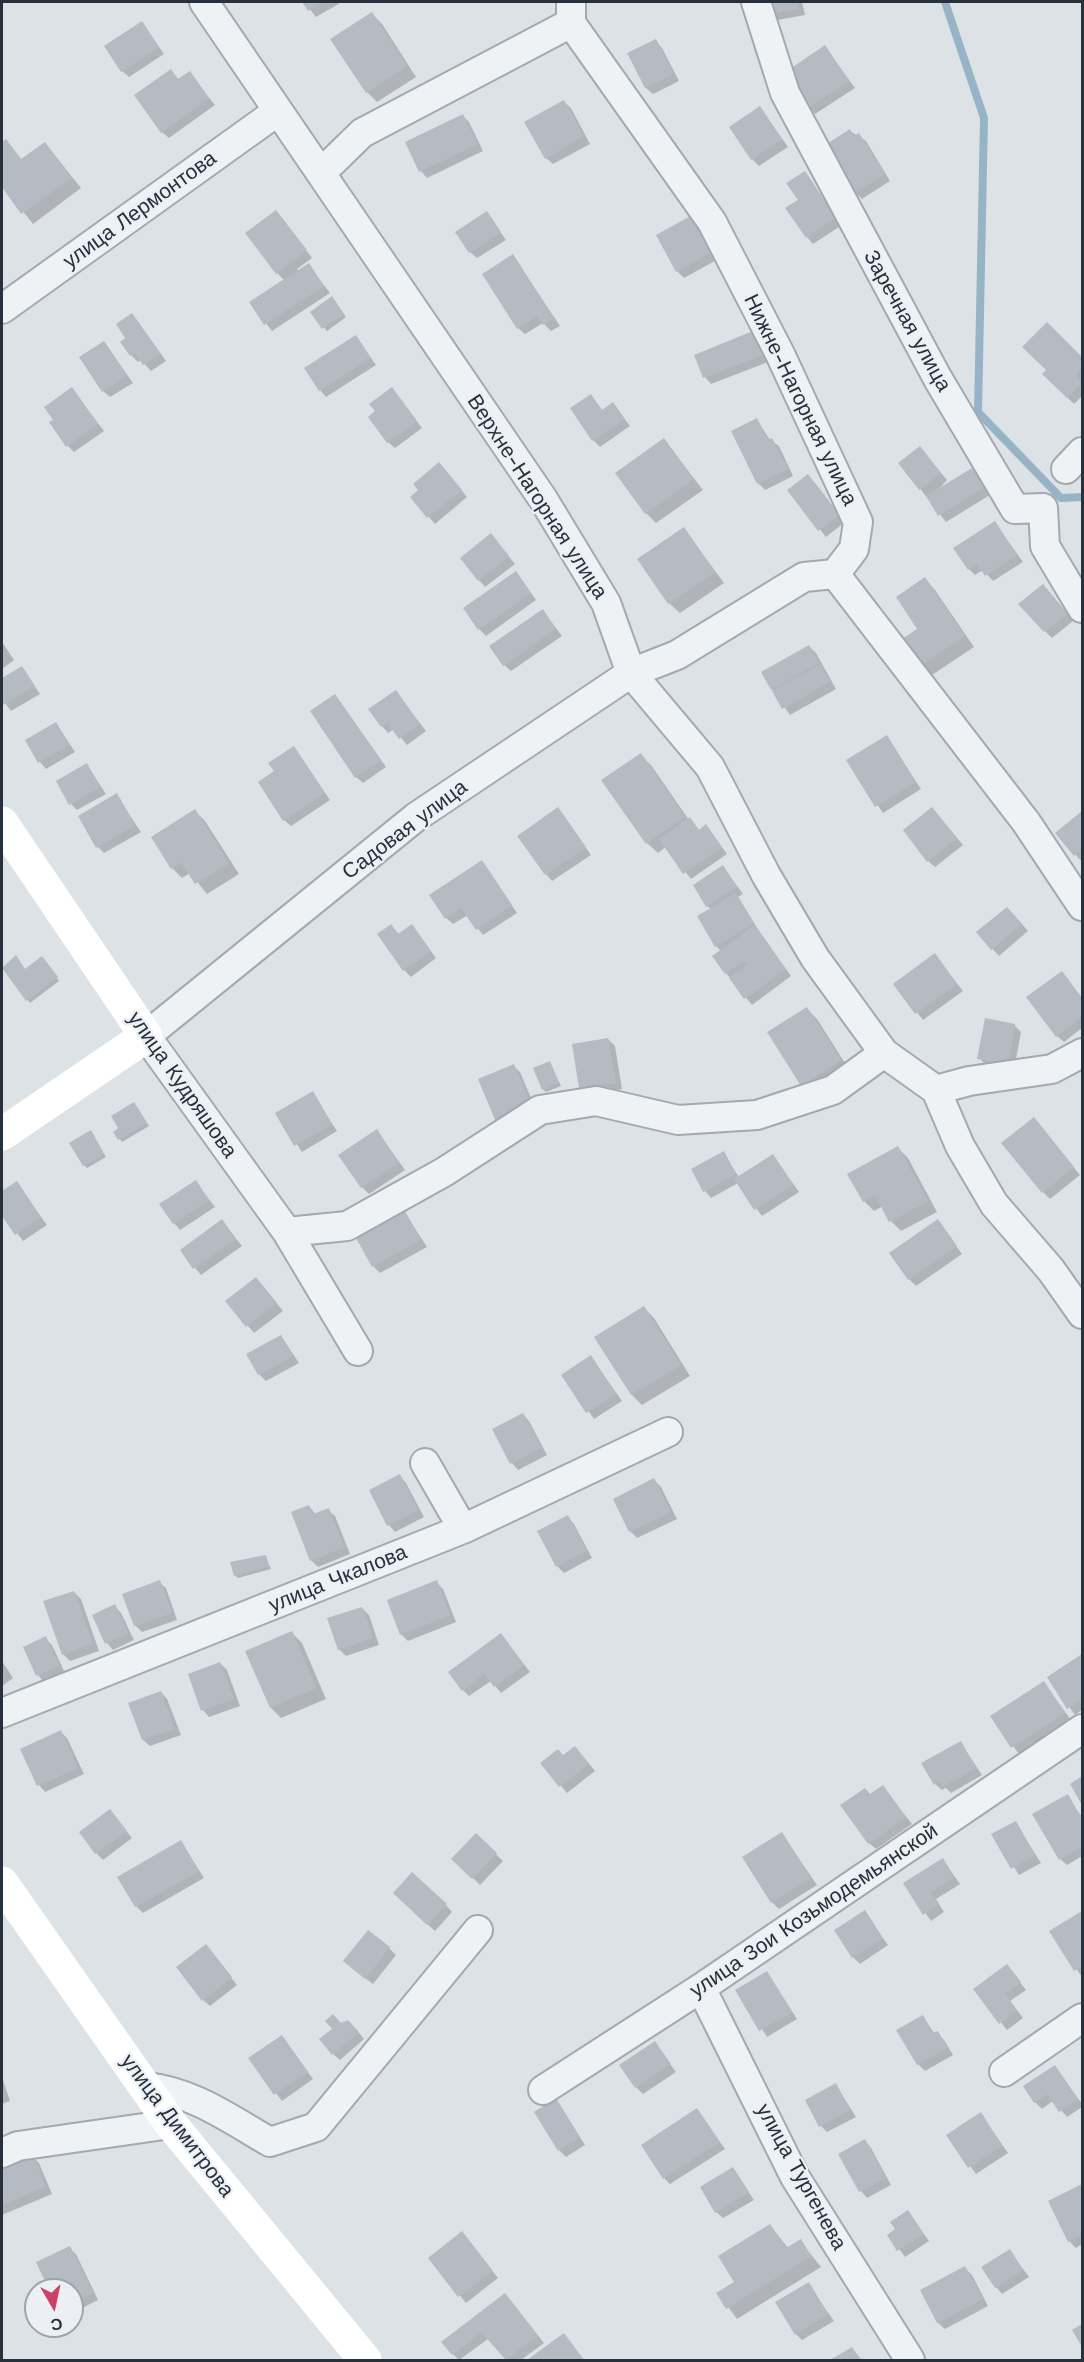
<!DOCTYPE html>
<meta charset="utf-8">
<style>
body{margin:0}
#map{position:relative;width:1084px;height:2362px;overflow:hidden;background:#dde2e6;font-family:"Work Sans",sans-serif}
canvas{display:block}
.frame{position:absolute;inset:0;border:3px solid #26313d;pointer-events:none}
.north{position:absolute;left:24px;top:2278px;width:60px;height:60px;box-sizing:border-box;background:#ecf0f4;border:2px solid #9da4ab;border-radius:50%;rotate:171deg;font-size:16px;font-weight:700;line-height:24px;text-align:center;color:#26313d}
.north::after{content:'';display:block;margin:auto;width:21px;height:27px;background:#cc4166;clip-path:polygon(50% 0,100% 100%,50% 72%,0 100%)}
</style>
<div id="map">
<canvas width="1084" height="2362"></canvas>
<div class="frame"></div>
<div class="north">С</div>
</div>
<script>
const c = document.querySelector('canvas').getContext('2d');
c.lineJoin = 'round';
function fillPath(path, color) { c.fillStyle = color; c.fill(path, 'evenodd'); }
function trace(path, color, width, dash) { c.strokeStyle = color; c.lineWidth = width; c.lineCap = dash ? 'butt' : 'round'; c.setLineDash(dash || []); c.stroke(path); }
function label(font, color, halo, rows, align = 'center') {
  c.font = font + ' "Work Sans",sans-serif'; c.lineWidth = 4.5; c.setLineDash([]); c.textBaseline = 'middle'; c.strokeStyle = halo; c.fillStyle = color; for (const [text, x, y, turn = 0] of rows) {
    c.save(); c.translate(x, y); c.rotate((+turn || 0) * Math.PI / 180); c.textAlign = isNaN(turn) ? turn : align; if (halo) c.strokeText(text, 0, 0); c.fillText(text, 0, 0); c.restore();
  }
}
const shadow = new Path2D(`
 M304 2H342L316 17Z
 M769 2H802L805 15 778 20 772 13Z
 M372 14 382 24 416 77 377 102 367 92Z
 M142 23 164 54 129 77 122 71Z
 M656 41 662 48 679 81 653 94 646 88 629 54Z
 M825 47 855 88 815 114 809 107Z
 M171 71 179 80 189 73 215 105 169 138 162 132Z
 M564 102 571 108 590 144 553 164 546 158Z
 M760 108 788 147 759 166 752 159Z
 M463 116 469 122 483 151 427 178 421 171 407 143Z
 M850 131 866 141 890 181 862 199 855 192Z
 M6 141 22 160 45 143 81 188 33 224 2 185V144Z
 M804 173 842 225 813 244 807 237 800 201Z
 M276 212 312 258 297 269 299 271 308 265 330 293 272 331 251 303 285 281 277 273Z
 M487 213 506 240 477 258 470 252Z
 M696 215 722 257 684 278 677 271Z
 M513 256 560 326 551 331 543 323 525 334 518 328Z
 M334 301 346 317 327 331 312 312Z
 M132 314 166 361 151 371 141 360 138 362 131 355 128 338Z
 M1047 324 1082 359V396L1074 404 1044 374 1048 370Z
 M753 333 768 362 711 384 705 377Z
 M356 337 376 365 326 397 320 390Z
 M104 342 133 383 110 397 103 391Z
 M72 389 104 431 74 452 68 446 55 420Z
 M392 389 422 428 395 448 388 442 377 412Z
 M590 396 603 411 613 404 630 426 600 447 593 440Z
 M757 420 770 440 779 446 793 476 765 490 758 483Z
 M664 440 703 490 656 523 646 513Z
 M920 448 947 480 936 492 972 469 990 495 946 522 900 463Z
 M446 471 467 497 435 524 412 497Z
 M815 483 845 522 826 537 789 490Z
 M995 523 1023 562 993 581 983 570 975 575 969 569Z
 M684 529 724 583 680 613 669 603Z
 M491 535 515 564 485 587 479 580Z
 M925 579 935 590 974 647 932 675 921 665 919 630Z
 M522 580 536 600 486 636 479 629Z
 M1043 586 1073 621 1052 638 1045 631Z
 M543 611 562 636 511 671 504 665Z
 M2 642 14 660 2 669Z
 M809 646 816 653 836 689 790 715 772 689Z
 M22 668 40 694 11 711 2 699V680Z
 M396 692 426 731 407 745 394 729 388 733 382 726Z
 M335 695 386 767 363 783 356 777Z
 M56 723 75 752 46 769 40 762Z
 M886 737 921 789 883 813 848 761Z
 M294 747 330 800 291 826 284 820 276 772Z
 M640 755 651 765 689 820 700 831 706 826 727 854 691 879 666 847 658 853 647 843Z
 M87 765 106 794 77 810 71 804Z
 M116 795 141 832 104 853 98 847Z
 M558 809 591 855 552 881 546 874Z
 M932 809 963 845 935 867 928 861Z
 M195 811 205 821 239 874 207 894 190 873 182 878 172 868Z
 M1082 813V862L1057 834Z
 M482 862 517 913 483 935 468 915 453 924 446 918Z
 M723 867 743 894 738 897 759 931 791 976 752 1005 726 973 721 951 716 946 711 909 707 906Z
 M1014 915 1028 931 999 956 978 933Z
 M391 926 400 935 412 926 436 958 411 977 404 970Z
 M935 955 963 991 923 1020 895 984Z
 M15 957 26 970 45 961 59 981 30 1003 3 967Z
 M1062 973 1082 998V1028L1064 1042 1057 1036Z
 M806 1008 817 1019 850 1071 812 1095 802 1085Z
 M1014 1025 1021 1032 1014 1070 986 1065 979 1058Z
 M608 1039 615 1046 622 1089 588 1094 581 1088Z
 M550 1063 561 1086 546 1092 543 1089Z
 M513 1066 520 1072 534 1105 504 1128Z
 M312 1093 337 1131 302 1152 277 1114Z
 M137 1107 149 1126 122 1142 115 1132Z
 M1040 1126 1080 1175 1050 1199 1043 1192Z
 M377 1131 405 1170 369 1194 362 1187Z
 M93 1135 106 1157 87 1168 84 1165Z
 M898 1148 908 1158 937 1212 901 1231 891 1221 883 1206 874 1211 864 1201Z
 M723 1153 739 1177 773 1155 799 1192 762 1216 738 1183 711 1198 705 1191Z
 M196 1182 215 1207 180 1230 174 1223Z
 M16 1183 47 1225 23 1241 2 1213V1193Z
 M405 1213 427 1247 380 1273 373 1266 352 1228 385 1221 386 1223Z
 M222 1221 242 1246 201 1275 195 1268Z
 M938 1221 962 1254 916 1286 909 1279Z
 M262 1285 283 1311 254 1333 227 1301Z
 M644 1308 654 1318 690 1376 642 1405 632 1395 596 1337Z
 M281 1336 299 1363 266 1381 259 1374Z
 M591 1357 622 1401 594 1419 563 1375Z
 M523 1414 529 1421 547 1455 518 1470 512 1463 494 1429Z
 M400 1476 406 1483 424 1517 395 1532 389 1525Z
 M654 1480 661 1487 677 1519 637 1538 631 1532 615 1500Z
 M309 1506 316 1515 328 1510 335 1516 350 1554 318 1567 311 1560Z
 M568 1517 574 1524 592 1558 564 1573 557 1566Z
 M265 1556 271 1569 238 1578 235 1575Z
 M159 1582 166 1588 177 1620 142 1632 135 1625Z
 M436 1582 443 1589 456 1622 408 1641 401 1634Z
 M74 1592 81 1599 99 1651 70 1661 63 1654Z
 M115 1606 121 1613 134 1640 113 1650 107 1643Z
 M362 1608 369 1615 379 1645 346 1656 339 1649Z
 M292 1633 302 1643 326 1699 281 1718 271 1708Z
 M45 1638 52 1645 65 1673 44 1682 38 1675 25 1648Z
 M507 1642 530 1672 501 1693 491 1681 469 1696 463 1690Z
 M1082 1656V1710L1075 1715 1049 1678Z
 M2 1661 13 1678 2 1686Z
 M220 1663 227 1670 240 1706 209 1717 203 1710 189 1675Z
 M1044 1683 1071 1720 1019 1754 992 1717Z
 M161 1692 167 1699 181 1735 150 1746 143 1740Z
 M60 1731 67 1738 84 1774 45 1792 39 1785 22 1750Z
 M960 1742 982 1775 951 1793 946 1788 942 1790 935 1784Z
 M581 1754 595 1771 567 1793 542 1763Z
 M883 1787 912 1824 876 1849 869 1843 870 1796Z
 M1067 1796 1082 1817V1856L1067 1865 1060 1859Z
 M110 1811 132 1838 103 1860 96 1853Z
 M1015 1822 1041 1863 1019 1875 994 1835Z
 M782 1834 817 1885 779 1909 772 1902Z
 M476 1835 503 1861 480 1885 454 1859Z
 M181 1842 204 1878 143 1913 136 1906Z
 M943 1860 960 1884 936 1899 944 1912 931 1921 905 1884Z
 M401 1900 446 1905 452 1912 435 1931Z
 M864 1912 888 1945 860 1964 853 1957Z
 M1082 1913V1977L1051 1932Z
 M206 1946 237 1985 210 2006 203 2000Z
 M389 1948 396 1955 373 1984 352 1968Z
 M1007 1966 1026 1990 1010 2001 1023 2018 1007 2030 975 1989Z
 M767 1972 797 2019 767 2037 737 1990Z
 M922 2016 935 2034 937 2033 944 2040 953 2055 925 2071 918 2064Z
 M355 2028 364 2039 340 2060 333 2054Z
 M282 2037 313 2079 282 2101 250 2059Z
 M655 2043 676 2072 643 2094 636 2087Z
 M1055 2067 1082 2104V2107L1067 2117 1053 2101 1042 2109 1035 2102Z
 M2 2077 10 2101 2 2104Z
 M836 2085 856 2117 827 2132 821 2126Z
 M555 2100 585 2145 566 2157 559 2150Z
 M697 2110 725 2149 670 2184 664 2178Z
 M981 2114 1008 2153 976 2174 948 2135Z
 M865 2141 871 2148 891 2185 867 2198 861 2191 840 2155Z
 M32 2156 39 2163 52 2194 2 2215V2169Z
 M733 2169 754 2200 723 2218 716 2212Z
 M1082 2186V2244L1076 2248 1069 2241 1050 2201Z
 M908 2212 929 2241 905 2257 889 2235 897 2230Z
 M770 2225 788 2248 800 2241 821 2267 737 2319 718 2293 736 2282Z
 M462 2233 498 2278 466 2303 430 2258Z
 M69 2248 76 2254 98 2300 76 2311 72 2306V2290H51Z
 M1010 2251 1029 2277 1002 2294 996 2287Z
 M965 2268 972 2275 988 2306 945 2329 938 2323 922 2291Z
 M808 2284 834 2321 802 2340 796 2334Z
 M511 2301 544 2343 521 2360H506L488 2339 459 2360 453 2354Z
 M564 2335 584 2360H529Z
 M852 2349 862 2360H833Z`);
const stream = new Path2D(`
 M945 2 984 118 978 412 1061 498 1082 497`);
const building = new Path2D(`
 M302 2H324L308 11Z
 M768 2H798L799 9 770 14Z
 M372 12 407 66 366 93 330 39Z
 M142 21 159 47 121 72 104 46Z
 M656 39 674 74 645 88 627 53Z
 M825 45 849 81 808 108 784 73Z
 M171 69 178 79 190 71 209 98 161 133 134 95Z
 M564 100 584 136 545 159 524 122Z
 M760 106 782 139 751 160 729 127Z
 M463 114 478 144 419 172 405 142Z
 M850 129 854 136 859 133 885 174 854 193 825 145Z
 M6 139 21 159 45 142 72 178 21 214 2 187V142Z
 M805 171 836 217 806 238 785 208 798 200 786 183Z
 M276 210 307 250 276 274 245 233Z
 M487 211 501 232 469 253 455 232Z
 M696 213 716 250 676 272 656 235Z
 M513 254 554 318 543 325 537 316 517 329 482 274Z
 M309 263 324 286 264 325 249 302Z
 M332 296 344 314 322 329 310 312Z
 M132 313 161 354 143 365 135 353 130 356 120 342 125 338 116 324Z
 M1047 322 1082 357V367L1076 374 1082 383 1067 398 1042 374 1046 370 1022 347Z
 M753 331 763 355 703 378 694 355Z
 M356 335 371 358 319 391 304 368Z
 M104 341 127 375 102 392 79 357Z
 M72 387 98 424 66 447 49 422 53 420 44 407Z
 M392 387 417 421 387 443 368 417 375 411 369 404Z
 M591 394 602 410 613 402 625 419 592 441 570 408Z
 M757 418 768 440 772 438 788 469 757 484 731 431Z
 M664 438 694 479 645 514 615 473Z
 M920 446 941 473 919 490 898 463Z
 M439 462 462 490 427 518 410 497 418 490 413 484Z
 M972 468 985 487 938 516 926 496Z
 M808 474 839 515 818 531 787 490Z
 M995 521 1017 555 985 576 977 563 968 570 953 548Z
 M684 527 715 572 668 604 637 559Z
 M491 533 509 556 478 581 460 558Z
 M516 571 531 593 478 630 463 608Z
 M925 577 965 636 920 666 902 639 917 629 896 597Z
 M1043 584 1068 614 1044 632 1018 604Z
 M543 609 556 629 503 666 489 646Z
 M809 645 819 663 771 690 761 672Z
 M820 664 830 682 782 709 772 691Z
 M22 666 35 686 3 705 2 678Z
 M396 690 420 724 399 739 387 722 381 727 368 709Z
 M335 694 381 760 355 778 310 711Z
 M56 722 69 745 38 763 25 740Z
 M887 735 916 782 875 807 846 760Z
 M294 746 325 793 283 821 258 782 274 771 268 763Z
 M641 753 685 817 646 844 601 780Z
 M87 763 100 787 69 805 56 781Z
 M117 793 135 825 96 848 78 816Z
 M558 807 586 847 545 875 517 836Z
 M932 807 957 838 927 862 903 830Z
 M195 809 229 863 195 884 181 862 171 869 151 837Z
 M1082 811V853L1081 851 1074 856 1055 833Z
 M690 817 699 830 706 824 722 847 683 874 659 839Z
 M482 860 512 905 476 930 461 908 445 919 429 895Z
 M723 865 737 887 706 907 693 885Z
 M736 893 754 923 715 947 697 916Z
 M1007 907 1022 924 991 950 976 932Z
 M391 924 398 934 412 924 431 951 403 971 377 934Z
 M755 925 786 969 744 999 729 978 747 965 744 961 725 974 712 956Z
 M935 953 957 984 915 1014 893 984Z
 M16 955 25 969 42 956 58 977 26 1001 2 968Z
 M1062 971 1082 998V1017L1056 1037 1026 997Z
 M807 1007 841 1060 801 1086 767 1032Z
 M985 1018 1015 1024 1008 1064 977 1059Z
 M608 1038 616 1083 579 1088 572 1044Z
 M550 1061 559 1083 542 1090 533 1068Z
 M514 1064 528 1098 520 1102 523 1110 496 1122 478 1079Z
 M313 1091 332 1124 294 1146 275 1113Z
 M134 1102 147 1123 118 1140 113 1132 118 1128 111 1116Z
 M1034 1117 1074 1167 1042 1193 1001 1143Z
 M377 1129 399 1163 361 1188 338 1155Z
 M91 1130 104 1154 83 1166 69 1143Z
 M898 1146 928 1201 889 1222 875 1195 863 1202 847 1174Z
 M724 1151 736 1174 703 1192 691 1169Z
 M773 1154 793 1185 754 1210 734 1179Z
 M196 1180 209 1200 173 1224 159 1204Z
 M17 1181 41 1217 15 1235 2 1216V1191Z
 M405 1211 421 1240 372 1267 350 1227 378 1212 384 1223Z
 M222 1219 236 1239 193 1269 180 1250Z
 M938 1219 957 1246 908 1280 889 1253Z
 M256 1277 277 1303 246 1327 225 1301Z
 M644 1306 681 1365 631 1395 594 1337Z
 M281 1335 293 1356 258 1375 246 1354Z
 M591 1355 616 1394 586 1413 561 1375Z
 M523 1413 542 1448 510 1464 492 1429Z
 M400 1474 418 1510 387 1526 369 1490Z
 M654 1478 671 1512 629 1532 613 1499Z
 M309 1505 313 1514 329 1508 344 1547 310 1561 291 1512Z
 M568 1515 587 1551 556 1567 537 1531Z
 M266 1555 269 1566 234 1576 230 1562Z
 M160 1580 172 1613 134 1626 122 1594Z
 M437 1580 450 1615 400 1635 387 1600Z
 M74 1591 93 1644 62 1655 43 1601Z
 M115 1604 128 1633 105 1644 92 1615Z
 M362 1607 373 1638 338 1650 327 1618Z
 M292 1631 316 1688 270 1708 245 1651Z
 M501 1633 524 1665 494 1687 484 1674 462 1691 448 1672Z
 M46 1636 59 1666 36 1676 23 1647Z
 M1082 1654V1699L1067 1709 1047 1677Z
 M220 1662 234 1699 201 1711 188 1674Z
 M1044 1681 1065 1713 1011 1748 990 1716Z
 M161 1691 175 1729 142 1740 128 1703Z
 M61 1730 78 1768 37 1786 20 1749Z
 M961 1741 976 1768 943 1787 939 1781 934 1785 921 1763Z
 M575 1746 589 1764 559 1787 540 1763 558 1749 563 1755Z
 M1082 1776V1805L1070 1784Z
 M883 1785 906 1817 868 1844 840 1805 865 1788 870 1794Z
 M1068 1794 1082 1819V1846L1059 1860 1032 1814Z
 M110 1809 127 1831 95 1854 79 1832Z
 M1016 1821 1035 1855 1011 1869 991 1834Z
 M782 1832 811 1878 771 1903 742 1857Z
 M476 1833 497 1853 472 1879 451 1859Z
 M181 1840 199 1871 135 1907 117 1877Z
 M943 1858 954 1877 931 1892 939 1904 923 1915 903 1883Z
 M412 1872 447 1904 427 1925 393 1893Z
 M865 1910 883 1938 852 1958 834 1930Z
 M1082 1911V1966L1074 1971 1049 1931Z
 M368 1930 390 1947 365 1979 343 1961Z
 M206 1944 232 1977 202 2001 176 1967Z
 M1007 1964 1021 1982 1005 1994 1017 2010 999 2024 973 1989Z
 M767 1971 792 2012 759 2031 735 1990Z
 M333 2014 341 2023 348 2020 359 2032 332 2055 319 2039 332 2029 325 2021Z
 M923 2015 933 2033 938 2031 947 2048 917 2065 896 2030Z
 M282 2035 308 2072 274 2095 248 2058Z
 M655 2041 671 2064 635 2088 619 2065Z
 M1055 2065 1078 2099 1059 2112 1047 2094 1034 2103 1023 2086Z
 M836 2083 850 2110 819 2127 805 2100Z
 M556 2098 580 2137 558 2151 534 2112Z
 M697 2108 720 2142 663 2179 641 2145Z
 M981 2112 1002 2146 968 2168 946 2135Z
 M865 2139 886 2178 859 2192 838 2154Z
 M33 2155 46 2187 2 2205V2167Z
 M733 2167 749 2192 715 2213 700 2187Z
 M1082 2184V2235L1068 2242 1048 2201Z
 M908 2210 924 2234 897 2251 887 2235 895 2229 890 2222Z
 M770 2224 786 2248 801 2239 811 2256 726 2309 716 2293 734 2282 718 2256Z
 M462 2231 493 2271 458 2297 428 2258Z
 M70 2246 93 2293 72 2303V2290H49L36 2262Z
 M1010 2249 1023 2270 995 2288 981 2267Z
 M965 2266 983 2299 937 2323 920 2290Z
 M809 2282 828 2314 795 2335 775 2302Z
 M505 2293 538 2336 506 2360 481 2332 452 2355 441 2342Z
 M1082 2324V2347L1072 2330Z
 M564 2333 584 2360H527Z
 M852 2347 861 2360H830Z`);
const street = new Path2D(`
 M204 2 543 499 606 603 631 673 710 767 766 875 815 958 884 1053 936 1090 960 1146 994 1204 1051 1270 1082 1314
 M571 2V23L712 222 780 354 858 522 854 549 835 574
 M756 2 785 93 938 379 1015 509 1043 508 1045 546 1082 608
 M321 173 362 133 571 23
 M2 309 278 111
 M1066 469 1082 452
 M835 574 1026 822 1082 906
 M936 1090 969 1081 1052 1069 1082 1053
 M287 1232 347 1226 444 1172 540 1110 596 1101 678 1120 757 1115 833 1090 884 1053
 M358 1351 287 1232 146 1036 416 817 631 673 677 655 804 577 835 574
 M425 1463 463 1529
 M2 1713 463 1529 668 1432
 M701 1988 795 2177 910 2360
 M1004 2072 1082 2018
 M145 2087C192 2091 230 2119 270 2142L316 2127 478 1930
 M543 2090 701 1988 1082 1729
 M2 2153 18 2146 171 2124`);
const secondary = new Path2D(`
 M2 823 146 1036 2 1134
 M2 1883 171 2124 365 2360`);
const streetNames = [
 ["улица Лермонтова",140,210,-36],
 ["Заречная улица",907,321,61],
 ["Нижне-Нагорная улица",800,400,64],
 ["Верхне-Нагорная улица",537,497,57],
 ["Садовая улица",405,830,-37],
 ["улица Кудряшова",182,1085,55],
 ["улица Чкалова",338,1579,-22],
 ["улица Зои Козьмодемьянской",814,1911,-34],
 ["улица Димитрова",177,2126,53],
 ["улица Тургенева",801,2177,61]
];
fillPath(shadow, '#0003');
trace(stream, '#97b4c7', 8);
fillPath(building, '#b4bbc3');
trace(street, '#a2a9b0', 32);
trace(street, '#eff2f5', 28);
trace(secondary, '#fff', 33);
label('21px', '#26313d', '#ecf0f4', streetNames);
</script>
